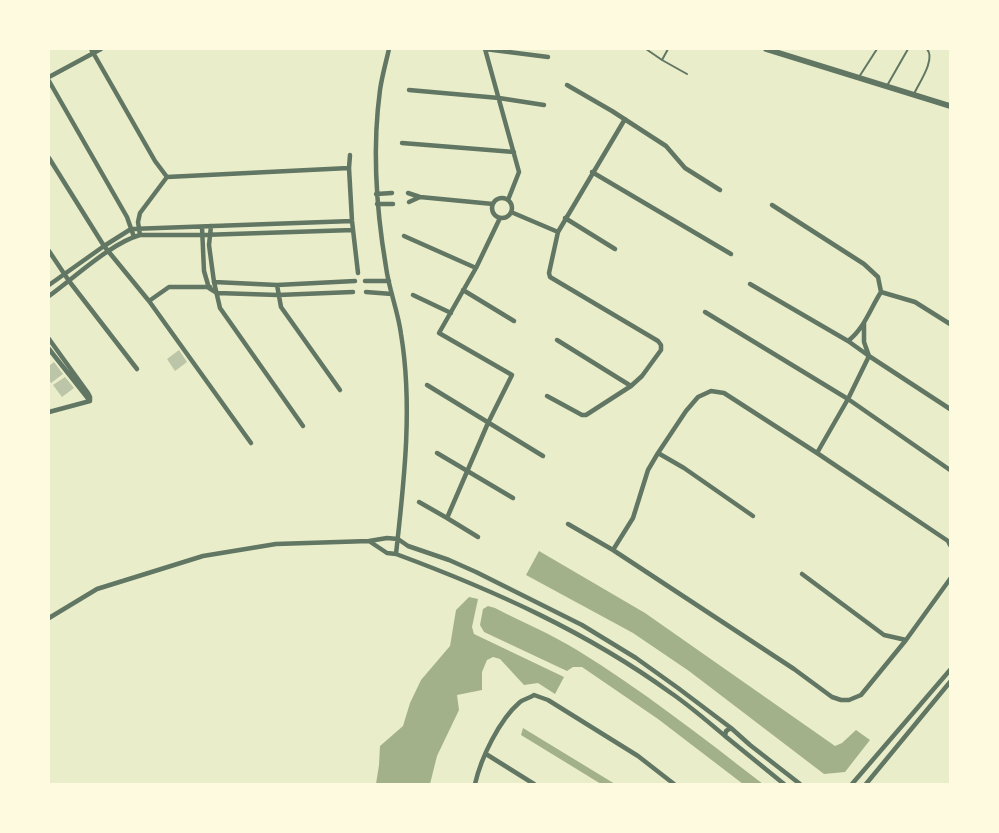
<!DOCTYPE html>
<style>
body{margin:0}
#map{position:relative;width:999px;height:833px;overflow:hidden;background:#e9edc9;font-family:"Nunito Sans",sans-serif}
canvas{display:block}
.frame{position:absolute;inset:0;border:50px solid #fefae0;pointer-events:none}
</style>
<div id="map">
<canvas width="999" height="833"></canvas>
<div class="frame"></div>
</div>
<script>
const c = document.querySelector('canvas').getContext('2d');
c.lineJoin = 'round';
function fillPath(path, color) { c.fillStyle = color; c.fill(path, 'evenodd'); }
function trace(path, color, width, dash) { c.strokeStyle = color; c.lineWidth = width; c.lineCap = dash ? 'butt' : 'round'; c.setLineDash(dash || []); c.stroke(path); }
const water = new Path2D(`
 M539 551 645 613 835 746 842 743 856 730 870 740 845 772 824 774 689 671 633 633 526 575Z
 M469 597 478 599 472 627 474 634 564 677 555 694 538 683 524 685 500 659 493 657 487 660 482 672V690L457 695 459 710 437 756 430 784H376L379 765 380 746 403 726 410 703 421 680 450 646 456 610Z
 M488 606 495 608C522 622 551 634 577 650 642 690 702 737 763 784H743L658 719 582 667H573L567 671 484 632 480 625 483 609Z
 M523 728 615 784H601L521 735Z`);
const building = new Path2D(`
 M179 350 187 362 175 371 167 359Z
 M54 362 63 374 51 383 49 380V366Z
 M65 377 74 388 62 397 53 385Z`);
const service = new Path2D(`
 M646 49 662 60
 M668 49 662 60 687 74
 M859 77 877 49
 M888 84 908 49
 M914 94C919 83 936 59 927 49`);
const minor = new Path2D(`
 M91 49 155 161 167 177
 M389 49C386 62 382 76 380 90 372 149 376 208 386 267 389 290 398 311 401 334 413 406 404 482 396 554
 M485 49 519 172 508 200
 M485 49 548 57
 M49 77 101 49
 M49 81 127 217 134 237
 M567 85 612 111 666 146 685 168 720 190
 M409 90 499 98 544 105
 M402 143 514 152
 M49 158 104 246 149 301 251 443
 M349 168 350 155
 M592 172 731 254
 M408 193 420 197 493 204
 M376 194 392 193
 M492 208a10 10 0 1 1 20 0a10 10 0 1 1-20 0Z
 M409 202 420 197
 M377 204H393
 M772 205 864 264 878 277 881 292 915 302 950 324
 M511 212 558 232 549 273 550 277 658 341 661 345V350L642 376 631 386 586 415H582L547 396
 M565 218 615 249
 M211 226 209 245 214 282 277 285 355 281
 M202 227 204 271 209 288 217 293 278 295 353 292
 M558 232 625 119
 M140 235 138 222 140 213 167 177 349 168 352 221 358 273
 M404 236 476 268
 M49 251 69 281 137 369
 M365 281H389
 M214 282 220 308 303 426
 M750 284 848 341 869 356 848 399 817 453
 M49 285 104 246 131 229 352 221
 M277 285 281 307 340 390
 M463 290 514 321
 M366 292 392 294
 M413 295 451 313
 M49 296C74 278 111 243 140 235H202L353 230
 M149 301 169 287H210
 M705 312 848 399 950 470
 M864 323V342L869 356 950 409
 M49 339 88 393 90 397V401L49 349
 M557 340 631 386
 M848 341C864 329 870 309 881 292
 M427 385 543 456
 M49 412 90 401
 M437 453 513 498
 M658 453 684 468 753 516
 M419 502 447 518 478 537
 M447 518 488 423 512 375 439 333 476 268 500 218
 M568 524 613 550 794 669 832 697 841 700H849L861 695 906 640 950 579
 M369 541 387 553 396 554C493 590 587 632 671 693 690 706 707 721 725 736
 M613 550 633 518 648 470 658 453 686 411 698 397 711 391 724 393 817 453 948 541 950 545
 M802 574 884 635 906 640
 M49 618 97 589 203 556 276 544 369 541 387 538 398 539 408 546 449 560 476 572 582 625 636 658 678 688 731 728 750 745 800 784
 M731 728 726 731 725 736 784 784
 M486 754 534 784
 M475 784C481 758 499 720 520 702 524 699 530 698 534 695L548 700 638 756 674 784
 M852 784 950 670
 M866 784 950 682`);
const tertiary = new Path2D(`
 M766 49 950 106`);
fillPath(water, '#a3b18a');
fillPath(building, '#bcc5a7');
trace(service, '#617663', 2);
trace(minor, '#617663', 4.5);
trace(tertiary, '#617663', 5.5);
</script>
